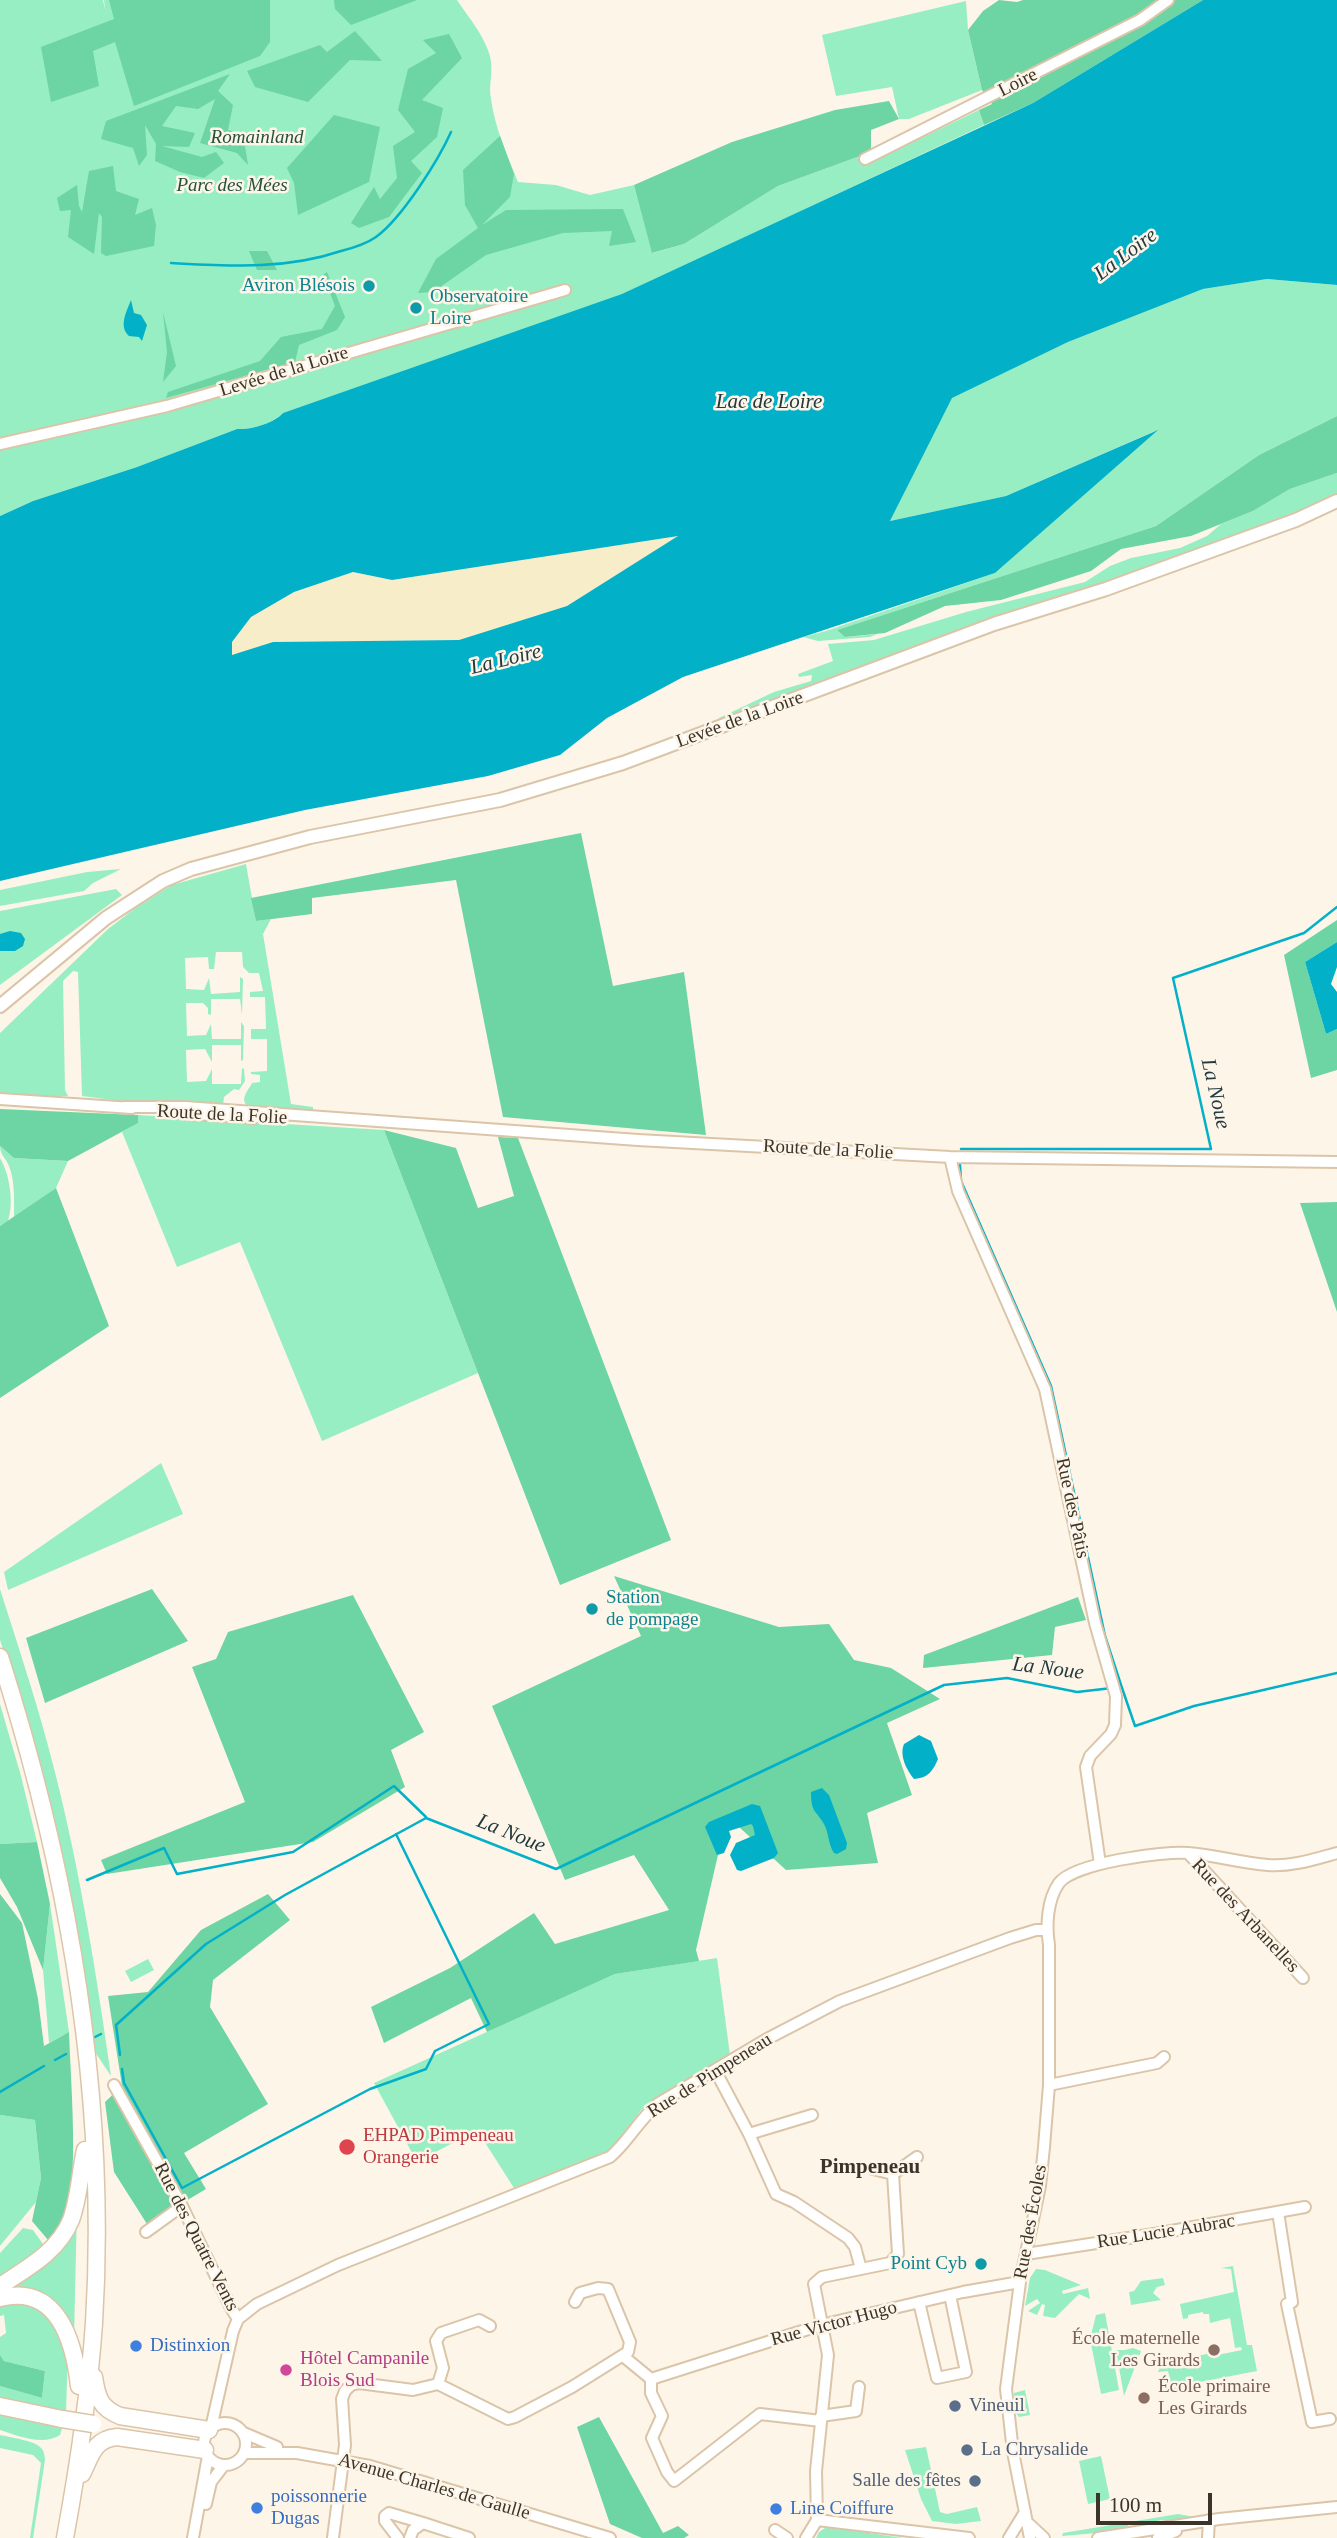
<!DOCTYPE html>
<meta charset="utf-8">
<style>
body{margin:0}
#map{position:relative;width:1337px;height:2538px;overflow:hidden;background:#fef5e9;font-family:"Times New Roman",serif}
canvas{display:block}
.scale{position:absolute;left:1096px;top:2493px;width:116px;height:32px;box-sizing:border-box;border:4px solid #3c3428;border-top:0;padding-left:9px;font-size:21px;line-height:24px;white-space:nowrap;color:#3c3428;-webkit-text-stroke:5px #fef5e9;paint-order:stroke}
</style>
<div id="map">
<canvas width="1337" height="2538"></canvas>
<div class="scale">100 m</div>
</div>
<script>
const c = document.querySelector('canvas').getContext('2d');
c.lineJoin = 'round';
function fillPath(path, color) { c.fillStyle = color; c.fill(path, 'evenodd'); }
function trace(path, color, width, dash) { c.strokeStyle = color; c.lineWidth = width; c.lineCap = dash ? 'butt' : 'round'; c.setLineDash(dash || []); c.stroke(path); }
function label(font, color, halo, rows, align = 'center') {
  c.font = font + ' "Times New Roman",serif'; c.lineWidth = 5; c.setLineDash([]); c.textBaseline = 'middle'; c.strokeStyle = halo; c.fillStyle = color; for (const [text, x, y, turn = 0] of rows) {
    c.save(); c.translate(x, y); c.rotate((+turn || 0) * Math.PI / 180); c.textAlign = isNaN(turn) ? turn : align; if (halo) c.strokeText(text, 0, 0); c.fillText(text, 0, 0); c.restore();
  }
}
const green = new Path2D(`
 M0 0H103L105 10 104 0H457C469 18 484 35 490 56 494 71 488 85 491 99 495 128 507 155 518 182L556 185 590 195 634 185 653 253 684 244 778 186 871 152 876 160 979 110 984 125 622 295 283 413C273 423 251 430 237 429L137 467 33 501 0 516Z
 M966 1 968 30 982 90 909 119H899L892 87 836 96 822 35Z
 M1267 279 1337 285V416L1259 455 1156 526 837 630 846 637 878 634 870 637 818 641 803 637 826 631 995 573 1155 431 1006 496 890 521 951 398 1068 342 1203 289Z
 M1337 473V494L1234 540 941 637 717 723 719 718 774 692 811 681 812 675 799 677 798 674 833 661 828 644 874 640 966 612 1085 582 1110 566 1131 558 1180 548 1207 536 1221 524 1253 511 1290 489Z
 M246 864 256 921 271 919 263 934 291 1104 313 1107V1112L247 1106C240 1098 248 1091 252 1083L260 1082V1075L251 1074V1072L267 1071V1039H251V1029H266L265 997H250V992L263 991 259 973H249L243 967 242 952H216L214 969H209L208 957 185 958 186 989 204 990 209 978 211 994 240 992V977L243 979 242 1015 240 999H211V1015L208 1014V1008L203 1003H186L187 1036 206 1035 211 1024 212 1039H241V1022L244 1026 243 1060 241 1061V1045H212V1062L205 1049 186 1050 187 1082 206 1081 212 1069V1084H241L242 1068 244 1069 245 1081 239 1090 234 1089 224 1097 223 1105 120 1101 82 1096 78 972 73 971 63 981 65 1090 68 1096 27 1097 0 1093V1033L108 929 137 907 172 885Z
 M121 869 93 883 84 891 0 906V890L87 872Z
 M116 889 122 895 0 985V911Z
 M138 1115 384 1130 478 1373 322 1441 240 1242 177 1267 122 1132 137 1123Z
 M0 1146 14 1158 68 1161 56 1188 14 1217C14 1200 15 1181 9 1166 6 1158 0 1155 0 1146Z
 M0 1158C10 1175 14 1203 8 1221L0 1226Z
 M161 1463 183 1514 8 1590 4 1572Z
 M0 1589C16 1640 33 1690 47 1742 77 1851 95 1964 111 2076L93 2049 26 1721 0 1640Z
 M0 1704 21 1776 37 1842 0 1844Z
 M50 1904 69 2032 49 2043 43 1970Z
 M717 1958 730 2055 642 2109 609 2152 514 2188 477 2130 417 2162 374 2083 615 1974Z
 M148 1959 154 1970 131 1982 125 1971Z
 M0 2115 35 2120 41 2178 36 2202 0 2246Z
 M77 2209 74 2338 64 2319 0 2289 43 2260Z
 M23 2228 33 2230 43 2244 41 2253 0 2281V2253Z
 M1233 2266 1247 2345H1252L1257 2371 1184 2385V2388L1172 2390 1168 2371 1158 2372 1162 2363 1185 2361 1189 2355H1203L1216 2350 1217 2355 1242 2350 1241 2347 1235 2348 1230 2318 1210 2323 1209 2314H1203V2312L1188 2315V2318L1183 2319 1180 2304 1234 2292 1231 2269 1221 2268Z
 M1036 2269 1045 2270 1081 2285 1062 2291 1063 2294 1088 2288 1090 2299 1079 2294 1055 2318 1043 2316 1045 2305 1042 2304 1037 2315 1028 2311 1040 2303 1037 2299 1025 2306 1030 2278Z
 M1163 2278 1165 2285 1157 2287 1153 2293 1161 2300 1131 2305 1129 2292 1134 2291 1141 2281Z
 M16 2301 46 2310 68 2346 66 2414 0 2400V2386L42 2398 45 2371 4 2361 0 2355V2337L6 2333 4 2315 0 2316V2304Z
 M1105 2313 1119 2390 1101 2394 1090 2339 1096 2315Z
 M1133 2348 1141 2351 1124 2396 1116 2350H1125Z
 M1025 2390 1030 2415 1019 2417 1015 2412 1014 2393Z
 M0 2413 63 2425 60 2435C43 2446 18 2436 0 2430Z
 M0 2435C9 2437 36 2441 41 2448 44 2450 45 2457 45 2460L33 2538H30L41 2463 33 2455 0 2448Z
 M926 2447 940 2512 947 2514 977 2507 981 2521 956 2524 932 2521 921 2499 905 2450Z
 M1101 2456 1110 2499 1088 2504 1079 2461Z
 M1178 2514 1195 2517 1170 2522 1163 2520 1129 2525 1120 2531 1062 2536 1063 2533Z
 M825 2528H834L903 2538H816L819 2532Z`);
const forest = new Path2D(`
 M109 0H270V42L260 56 134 106 115 42 93 51 99 86 51 102 41 47 114 19Z
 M334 0H417L351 25 335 9Z
 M999 0 1017 2 1023 0H1203L1033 103 984 125 979 110 992 104 982 90 968 30 983 11Z
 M355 31 382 61 350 60 308 102 255 87 247 71 320 45 327 52Z
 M449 34 462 58 422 100 443 108 437 137 411 161 422 173 389 217 359 228 351 223 374 187 380 199 397 178 393 146 415 132 398 110 408 69 436 53 423 40Z
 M230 74 218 91 233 105 228 130 243 134 248 165 237 153 200 143 215 99 198 109 176 106 162 126 195 133 189 147 162 146 202 157 216 152 224 163 204 178 180 172 155 161 156 144 145 125 147 155 139 166 133 148 101 139 106 121Z
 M889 101 899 119 871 130V152L778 186 684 244 652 253 634 185 732 142 835 110Z
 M334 115 380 127 369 182 298 215 294 183 287 168Z
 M500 136 514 174 510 197 482 225 506 210 623 209 636 242 609 246 612 231 563 233 486 255 433 292 418 293 436 259 478 228 465 205 463 170Z
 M113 166 116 191 139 199 135 215 152 208 156 225 154 246 106 256 101 253 102 217 99 213 94 254 68 237 71 210 60 211 57 198 77 185 79 206 82 212 89 171Z
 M249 251H267L277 270H257Z
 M327 272 345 317 337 330 299 345 295 362 166 398 168 392 260 361 281 337 322 329 335 306 323 275Z
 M163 312 176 366 163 382 167 352Z
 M1337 416V473L1290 489 1253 511 1191 536 1121 549 1091 571 1001 600 945 606 885 633 845 637 837 630 1156 526 1259 455Z
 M581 833 613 986 684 972 706 1135 503 1117 456 880 312 898V914L256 921 251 898Z
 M1337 920V942L1305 962 1326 1034 1337 1029V1070L1311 1078 1284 955Z
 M0 1109 138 1115V1123L68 1161 14 1158 0 1146Z
 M384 1130 456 1148 478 1208 514 1196 498 1137 518 1138 671 1540 560 1585Z
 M56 1188 109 1326 0 1398V1226Z
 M1337 1202V1312L1300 1203Z
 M614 1576 779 1627 829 1624 854 1660 891 1668 940 1699 887 1723 912 1795 867 1813 878 1863 786 1870 727 1816 696 1950 699 1961 615 1974 487 2032 471 1998 384 2043 371 2007 450 1968 534 1913 555 1944 669 1910 634 1855 565 1880 492 1706 641 1636Z
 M152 1589 188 1641 45 1703 26 1638Z
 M353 1595 424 1732 391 1750 405 1787 313 1842 107 1874 101 1860 245 1802 192 1667 216 1659 228 1632Z
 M1078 1597 1086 1620 1055 1627 1052 1655 923 1668 924 1655Z
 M37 1842 50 1904 43 1970 17 1907 0 1878V1844Z
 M0 1894 22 1923 38 1999 44 2046 69 2032C71 2086 76 2142 71 2196 69 2210 62 2229 52 2240H48L32 2221 41 2178 35 2120 0 2115Z
 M268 1894 290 1920 213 1980 210 2007 268 2104 184 2153 206 2189 147 2224 114 2172 105 2102 122 2086 108 1996 148 1992 201 1930Z
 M0 2355 4 2361 45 2371 42 2398 0 2386Z
 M599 2417 663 2533 678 2526 689 2535 684 2538H642L610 2524 577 2427Z`);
const sand = new Path2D(`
 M680 535 567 606 459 640 273 642 232 656V642L251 617 294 592 353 572 392 580Z`);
const water = new Path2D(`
 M1203 0H1337V285L1267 279 1203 289 1068 342 952 398 890 521 1006 496 1158 430 995 573 683 677 607 718 560 755 488 776 305 810 0 881V516L33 501 137 467 237 429C251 430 274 423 283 413L622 294 1033 103ZM678 536 567 606 459 640 273 642 232 655V642L251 617 294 592 353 572 392 580Z
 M131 300 134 313 141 315 147 325 142 341 139 337 129 336C118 326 127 311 131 300Z
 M10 931 21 933 25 939 23 946 15 951H0V934Z
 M1337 942V967L1331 984 1337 992V1029L1326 1034 1305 962Z
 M919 1735 931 1741 938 1759C933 1771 928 1778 914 1779 907 1770 899 1756 904 1744Z
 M822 1788 829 1795 847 1843 846 1849 837 1854 834 1853C828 1844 829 1833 824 1824 816 1810 811 1813 811 1792Z
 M752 1804 760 1806 778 1853 774 1858 741 1871 737 1870 730 1855 736 1843 755 1835 753 1826 751 1824 729 1831 731 1837 724 1853 717 1855 705 1827 709 1822Z`);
const stream = new Path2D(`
 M171 263C229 266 285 270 341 251 353 248 366 244 376 237 402 218 438 161 451 132
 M961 1149H1211L1173 978 1304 933 1337 907
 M960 1165 961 1181 1051 1386 1105 1636 1121 1685 1118 1686
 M1121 1685 1135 1726 1194 1706 1337 1673
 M87 1880 164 1848 177 1874 293 1852 394 1786 426 1817
 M95 2037 101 2034
 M120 2055 116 2025 206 1944 285 1895 426 1818 556 1869 944 1685 1007 1678 1077 1692 1112 1688
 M55 2060 66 2054
 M122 2069 124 2083 182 2188 370 2089 426 2069 435 2051 489 2024 396 1834
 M0 2092 44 2066`);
const minor = new Path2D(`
 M865 159 1140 20 1168 0
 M0 444 167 406 565 290
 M0 1099 132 1108
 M125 1107H185L638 1140 950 1157 1337 1162
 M165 1112 254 1118
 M950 1157 958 1191 1045 1389 1095 1623 1116 1696 1115 1725 1111 1734 1090 1756 1086 1767 1100 1864
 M1188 1853 1303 1978
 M715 2070 749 2134 776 2194 794 2202 848 2238 855 2247 861 2269
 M114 2085 182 2206 231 2308 238 2319
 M1049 2085 1157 2063 1164 2057
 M749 2134 812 2115
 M873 2169 893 2174 917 2157
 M1278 2212 1292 2302 1287 2304 1312 2422 1330 2419
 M146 2232 182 2206
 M1026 2254 1160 2233 1305 2207
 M919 2302 937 2378 966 2372 950 2295
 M623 2356 651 2379V2393L662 2416 652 2438 667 2472 674 2481 760 2414 821 2421
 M651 2379 821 2325 963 2292 1020 2282
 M438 2384 443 2368 436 2341 441 2333 479 2320 490 2326
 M821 2416 856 2411 859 2387
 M204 2444a21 21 0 1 1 42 0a21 21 0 1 1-42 0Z
 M211 2428 233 2331 238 2319 257 2304 338 2265 610 2157C629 2141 639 2119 659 2103L767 2039 840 2001 1010 1938 1036 1930H1046
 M244 2433 277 2447
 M245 2453H297L370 2466 610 2538
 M206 2504 211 2482 224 2465
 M817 2520 816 2471 828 2355 814 2284 822 2277 890 2263 898 2254 893 2174
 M817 2520 969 2538
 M1029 2524 1044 2538
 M775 2530 787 2538
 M193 2538 208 2456
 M333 2538 345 2445 342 2399 345 2391 351 2385 359 2383 413 2390 438 2384 508 2419 515 2417 572 2387 628 2352 630 2342 608 2289 598 2288 580 2293 575 2302
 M398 2538 385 2521V2516L389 2513 423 2523
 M410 2538 413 2530 423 2523 469 2538
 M806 2538 817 2520
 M1009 2538 1025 2512
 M1030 2538 1013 2452 1006 2389 1020 2282 1040 2186 1044 2147 1049 2085V1945C1046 1926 1047 1900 1059 1883 1074 1863 1163 1851 1188 1853 1215 1855 1241 1863 1268 1865 1291 1867 1315 1859 1337 1853
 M1098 2538 1219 2519 1337 2507
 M1158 2538 1176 2531
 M1208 2538 1209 2520`);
const major = new Path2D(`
 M0 1006 106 918 163 881 191 869 310 837 500 800 623 763 994 624 1106 589 1296 520 1337 501`);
const highway = new Path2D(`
 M0 1657C69 1873 108 2097 94 2323 89 2396 78 2467 65 2538
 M0 2286C27 2268 58 2252 71 2220 79 2198 80 2173 85 2150
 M0 2298C58 2283 74 2342 79 2386
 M94 2377C97 2397 100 2408 120 2416L209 2430
 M0 2406 62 2419
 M82 2474C91 2456 94 2439 117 2437L205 2450`);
const highwayBridge = new Path2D(`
 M62 2419 93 2424`);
const markers = [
 [369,286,7,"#0f9aa8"],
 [416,308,7,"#0f9aa8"],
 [592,1609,7,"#0f9aa8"],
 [347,2147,9,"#e0444e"],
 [981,2264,7,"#0f9aa8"],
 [136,2346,7,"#3f7fe0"],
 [1214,2350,7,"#8d6e63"],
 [286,2370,7,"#d1479c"],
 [1144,2398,7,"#8d6e63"],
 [955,2406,7,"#5c6f8a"],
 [967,2450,7,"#5c6f8a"],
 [975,2481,7,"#5c6f8a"],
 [257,2508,7,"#3f7fe0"],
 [776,2509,7,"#3f7fe0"]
];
const streetNames = [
 ["Loire",1018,83,-27],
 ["Levée de la Loire",284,372,-17],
 ["Levée de la Loire",740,720,-20],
 ["Route de la Folie",222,1115,3],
 ["Route de la Folie",828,1150,3],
 ["Rue des Pâtis",1072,1508,78],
 ["Rue des Arbanelles",1245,1916,47],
 ["Rue de Pimpeneau",710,2076,-32],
 ["Rue des Écoles",1031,2222,-80],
 ["Rue Lucie Aubrac",1166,2232,-9],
 ["Rue des Quatre Vents",196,2237,63],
 ["Rue Victor Hugo",834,2324,-15],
 ["Avenue Charles de Gaulle",434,2487,16]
];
const parkNames = [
 ["Romainland",257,138],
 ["Parc des Mées",232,186]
];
const cultureNames = [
 ["Aviron Blésois",355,286],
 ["Observatoire",430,297,"left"],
 ["Loire",430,319,"left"],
 ["Station",606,1598,"left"],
 ["de pompage",606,1620,"left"],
 ["Point Cyb",967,2264]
];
const healthNames = [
 ["EHPAD Pimpeneau",363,2136],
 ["Orangerie",363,2158]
];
const educationNames = [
 ["École maternelle",1200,2339],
 ["Les Girards",1200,2361],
 ["École primaire",1158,2387,"left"],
 ["Les Girards",1158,2409,"left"]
];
const shopNames = [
 ["Distinxion",150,2346],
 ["poissonnerie",271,2497],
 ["Dugas",271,2519],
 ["Line Coiffure",790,2509]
];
const hotelNames = [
 ["Hôtel Campanile",300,2359],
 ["Blois Sud",300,2381]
];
const serviceNames = [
 ["Vineuil",969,2406],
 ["La Chrysalide",981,2450],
 ["Salle des fêtes",961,2481,"right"]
];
const waterNames = [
 ["La Loire",1126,255,-37],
 ["Lac de Loire",769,402],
 ["La Loire",506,660,-14],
 ["La Noue",1215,1094,77],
 ["La Noue",1048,1669,7],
 ["La Noue",511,1834,22]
];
const neighbourhoodNames = [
 ["Pimpeneau",870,2168]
];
fillPath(green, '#97eec3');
fillPath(forest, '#6dd4a4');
fillPath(sand, '#f7edc8');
fillPath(water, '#02b0c8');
trace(stream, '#02b0c8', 2.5);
trace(minor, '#dbc5a8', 14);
trace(major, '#dbc5a8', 16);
trace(highway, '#dbc5a8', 19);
trace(minor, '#fff', 10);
trace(major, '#fff', 12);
trace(highway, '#fff', 16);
trace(highwayBridge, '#dbc5a8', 19, []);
trace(highwayBridge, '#fff', 16);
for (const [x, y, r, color] of markers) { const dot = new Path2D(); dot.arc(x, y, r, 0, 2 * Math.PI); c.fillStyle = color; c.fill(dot); trace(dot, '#fef5e9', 2.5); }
label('19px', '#3c3428', '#fef5e9', streetNames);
label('italic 19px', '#24503c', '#fef5e9', parkNames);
label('19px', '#0d838f', '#fef5e9', cultureNames, 'right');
label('19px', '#be3a42', '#fef5e9', healthNames, 'left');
label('19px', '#785e54', '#fef5e9', educationNames, 'right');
label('19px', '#366cbe', '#fef5e9', shopNames, 'left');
label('19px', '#b23c85', '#fef5e9', hotelNames, 'left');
label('19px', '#4e5e75', '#fef5e9', serviceNames, 'left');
label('italic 21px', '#22393e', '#fef5e9', waterNames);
label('bold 21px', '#3c3428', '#fef5e9', neighbourhoodNames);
</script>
